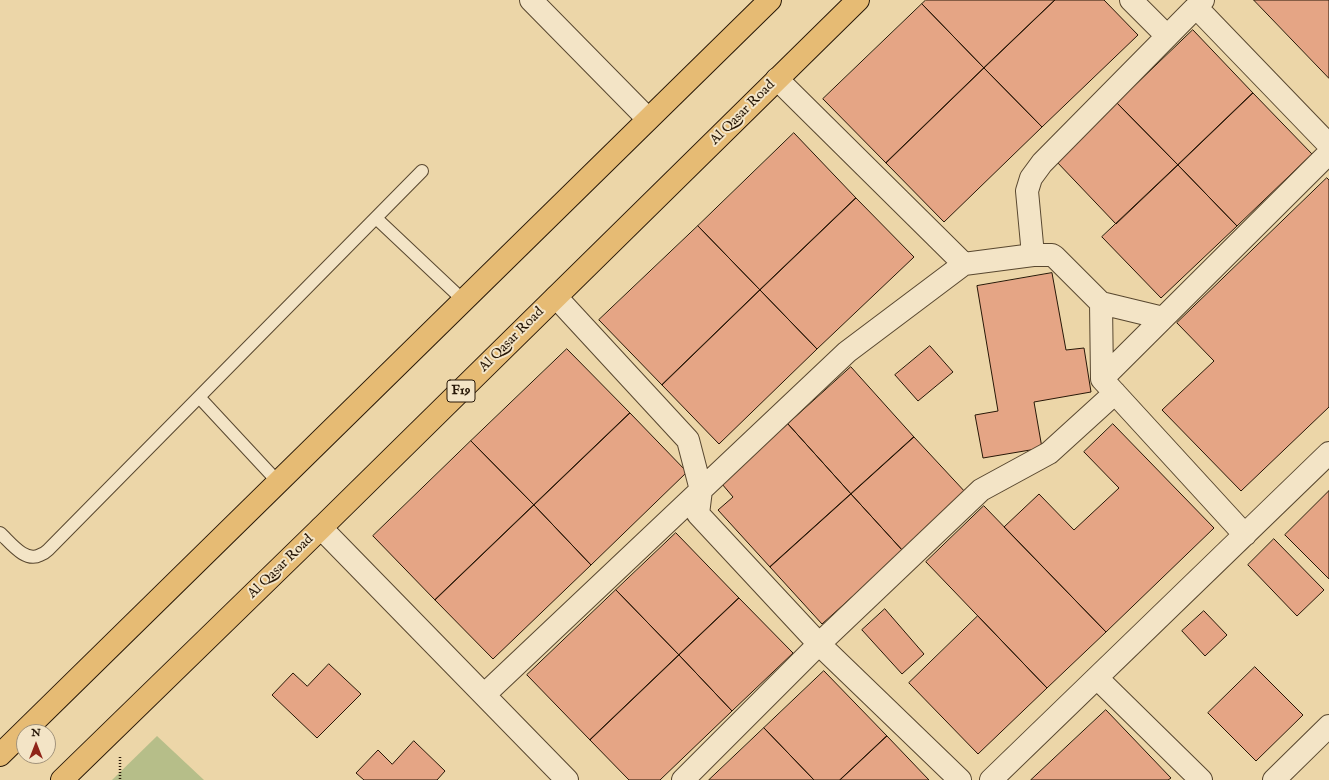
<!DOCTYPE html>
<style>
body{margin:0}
#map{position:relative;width:1329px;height:780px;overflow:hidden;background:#ecd6a8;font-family:"IM FELL English",serif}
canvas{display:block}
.north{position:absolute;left:16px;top:724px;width:40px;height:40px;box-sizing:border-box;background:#f3e4c6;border:1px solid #a1927a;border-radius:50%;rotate:0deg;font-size:11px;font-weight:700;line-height:16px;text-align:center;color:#271707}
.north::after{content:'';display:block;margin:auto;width:14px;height:18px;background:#8f2418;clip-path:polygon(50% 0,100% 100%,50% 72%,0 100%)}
</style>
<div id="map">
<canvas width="1329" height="780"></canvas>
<div class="north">N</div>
</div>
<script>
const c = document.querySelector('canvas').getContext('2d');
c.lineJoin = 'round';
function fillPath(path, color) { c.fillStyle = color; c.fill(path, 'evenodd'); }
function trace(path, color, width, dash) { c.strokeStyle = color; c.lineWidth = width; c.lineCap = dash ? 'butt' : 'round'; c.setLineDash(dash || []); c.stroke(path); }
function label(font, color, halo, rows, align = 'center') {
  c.font = font + ' "IM FELL English",serif'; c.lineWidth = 4; c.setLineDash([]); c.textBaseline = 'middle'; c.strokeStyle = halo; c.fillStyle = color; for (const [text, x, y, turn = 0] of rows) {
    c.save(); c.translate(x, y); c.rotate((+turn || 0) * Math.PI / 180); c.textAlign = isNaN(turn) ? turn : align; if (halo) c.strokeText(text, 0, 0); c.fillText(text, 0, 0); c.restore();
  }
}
const green = new Path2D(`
 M157 736 204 780H112Z`);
const building = new Path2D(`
 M926 0H1055L984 68 922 4Z
 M1055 0H1104L1138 35 1042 127 984 68Z
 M1254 0H1329V78Z
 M922 4 984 68 886 163 823 99Z
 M1193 30 1253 93 1178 165 1117 103Z
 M984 68 1042 127 944 222 886 163Z
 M1253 93 1312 154 1237 226 1178 165Z
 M1117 103 1178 165 1116 224 1056 161Z
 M794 133 856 198 760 290 698 226Z
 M1178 165 1237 226 1161 298 1102 237Z
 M1327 178 1329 180V407L1241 491 1162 410 1214 361 1177 323Z
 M856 198 914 257 817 349 760 290Z
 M698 226 760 290 662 385 599 320Z
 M1052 273 1066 350 1084 348 1091 392 1034 402 1042 448 983 458 975 415 998 411 977 286Z
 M760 290 817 349 719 444 662 385Z
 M930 346 953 372 918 401 895 375Z
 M567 349 630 413 534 505 471 441Z
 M851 367 914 437 851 494 788 424Z
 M630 413 687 472 591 565 534 505Z
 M788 424 851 494 770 567 718 510 733 497 722 484Z
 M1113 424 1214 528 1106 632 1004 527 1039 494 1074 530 1119 488 1084 452Z
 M914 437 967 494 903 551 851 494Z
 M471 441 534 505 435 600 373 536Z
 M1329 491V579L1285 535Z
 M851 494 903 551 822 624 770 567Z
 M534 505 591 565 493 659 435 600Z
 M984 506 1106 632 1047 688 926 562Z
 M676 533 739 598 679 655 616 590Z
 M1274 539 1324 590 1297 616 1248 565Z
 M616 590 679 655 590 740 527 675Z
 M739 598 793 653 732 711 679 655Z
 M885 609 924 654 902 674 862 630Z
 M1204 611 1227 635 1205 656 1182 631Z
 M978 616 1047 688 978 754 909 683Z
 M679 655 732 711 660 780H629L590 740Z
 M329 664 361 694 317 738 272 695 293 673 307 686Z
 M1255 667 1303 715 1256 761 1208 713Z
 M824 671 887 736 840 780H814L764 728Z
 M1106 710 1171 778 1168 780H1031Z
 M764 728 814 780H709Z
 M887 736 929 780H840Z
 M414 741 445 771 437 780H364L356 773 378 750 392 764Z`);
const path = new Path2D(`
 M120 757V780`);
const lane = new Path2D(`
 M376 218 463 300
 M199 397 278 482
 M0 533C10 542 25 563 40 555 43 554 46 552 48 550L422 171`);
const street = new Path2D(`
 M531 0 648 119
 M1131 0 1167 36
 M1196 7 1329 145
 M777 79 964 264
 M1033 255 1027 191 1031 178 1042 163 1203 0
 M556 297 688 440 701 490 698 514 819 644 960 780
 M1101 303 1163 318
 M1102 379 1329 153
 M321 528 567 780
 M1097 678 1201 780
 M484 695 847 352 964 264 1033 255H1052L1055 257 1101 303 1102 379 1245 535
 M683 780 819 644 981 490 1049 453 1115 393
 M991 780 1329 453
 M1274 780 1329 726`);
const primary = new Path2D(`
 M0 755 770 0
 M62 780 321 528 858 0`);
const shields = [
 [461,391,28]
];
const shieldNames = [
 ["F19",461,391]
];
const streetNames = [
 ["Al Qasar Road",743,113,-45],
 ["Al Qasar Road",512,340,-45],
 ["Al Qasar Road",281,567,-44]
];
fillPath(green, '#b6be89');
fillPath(building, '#e5a585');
trace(building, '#271707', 1);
trace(lane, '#58472f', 14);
trace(street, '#58472f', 24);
trace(primary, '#271707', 24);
trace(path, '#271707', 2.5, [1, 2]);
trace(lane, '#f3e4c6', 12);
trace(street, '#f3e4c6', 22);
trace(primary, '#e6bb74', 22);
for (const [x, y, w] of shields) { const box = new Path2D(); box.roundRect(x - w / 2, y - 11, w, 22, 3); c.fillStyle = '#f3e4c6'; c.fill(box); trace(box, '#271707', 1); }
label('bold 13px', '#271707', null, shieldNames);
label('14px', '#271707', '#f3e4c6', streetNames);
</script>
